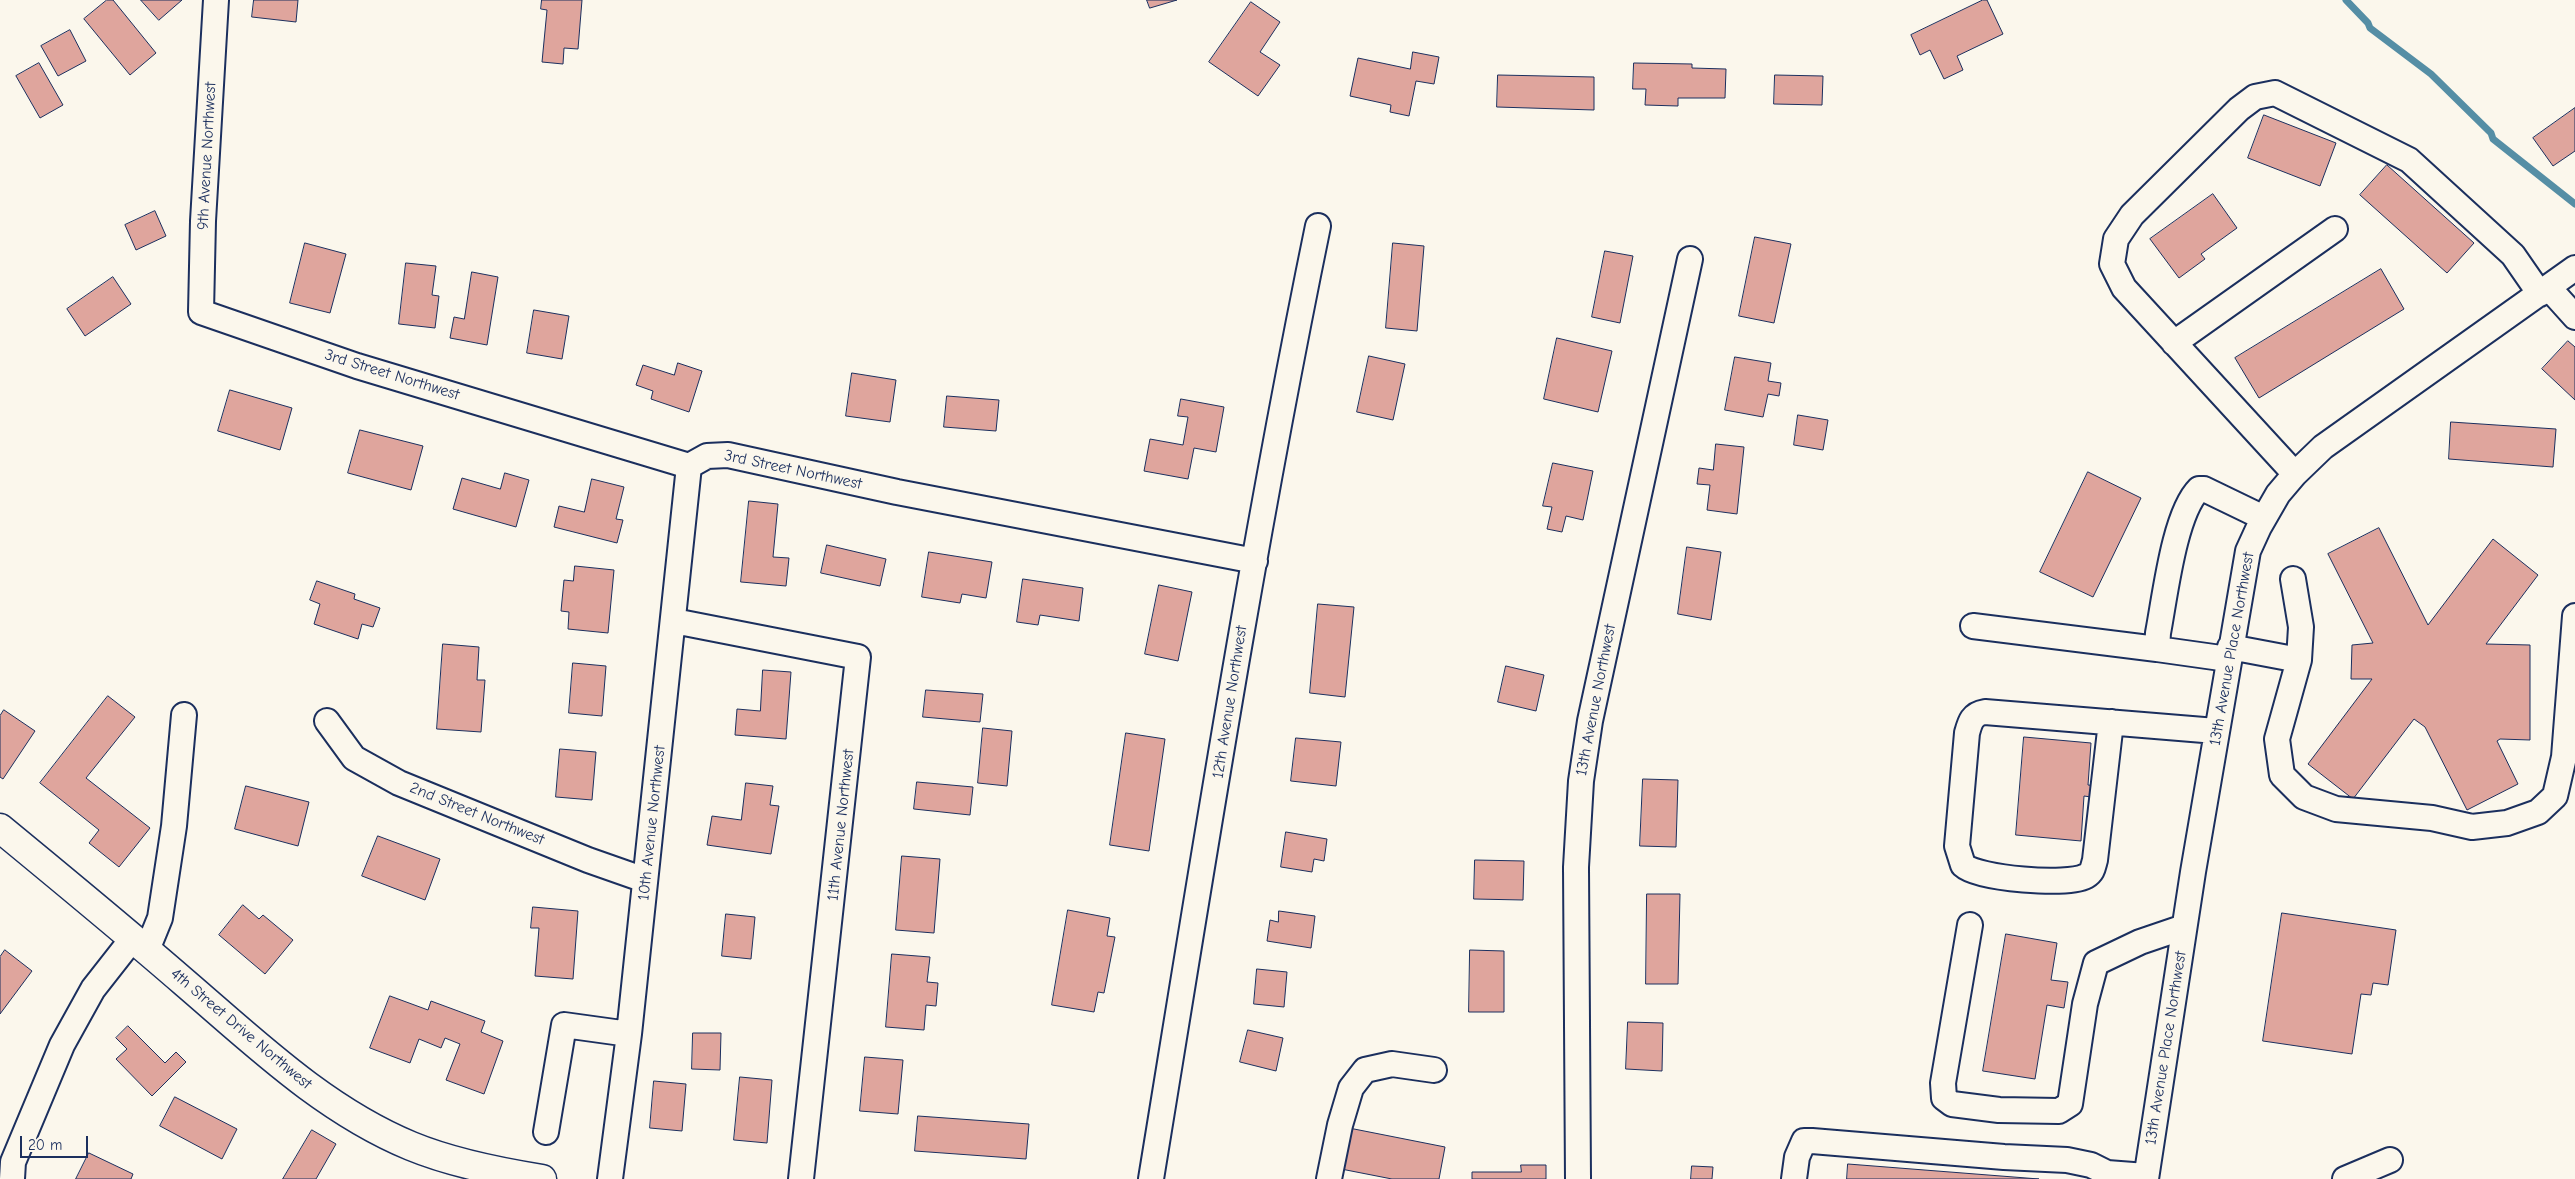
<!DOCTYPE html>
<style>
body{margin:0}
#map{position:relative;width:2575px;height:1179px;overflow:hidden;background:#fbf7ec;font-family:"Comic Neue",sans-serif}
canvas{display:block}
.scale{position:absolute;left:20px;top:1136px;width:68px;height:22px;box-sizing:border-box;border:2px solid #1b2f5e;border-top:0;padding-left:6px;font-size:15px;line-height:18px;white-space:nowrap;color:#1b2f5e;-webkit-text-stroke:4px #fbf7ec;paint-order:stroke}
</style>
<div id="map">
<canvas width="2575" height="1179"></canvas>
<div class="scale">20 m</div>
</div>
<script>
const c = document.querySelector('canvas').getContext('2d');
c.lineJoin = 'round';
function trace(path, color, width, dash) { c.strokeStyle = color; c.lineWidth = width; c.lineCap = dash ? 'butt' : 'round'; c.setLineDash(dash || []); c.stroke(path); }
function fillPath(path, color) { c.fillStyle = color; c.fill(path, 'evenodd'); }
function label(font, color, halo, rows, align = 'center') {
  c.font = font + ' "Comic Neue",sans-serif'; c.lineWidth = 4.5; c.setLineDash([]); c.textBaseline = 'middle'; c.strokeStyle = halo; c.fillStyle = color; for (const [text, x, y, turn = 0] of rows) {
    c.save(); c.translate(x, y); c.rotate((+turn || 0) * Math.PI / 180); c.textAlign = isNaN(turn) ? turn : align; if (halo) c.strokeText(text, 0, 0); c.fillText(text, 0, 0); c.restore();
  }
}
const stream = new Path2D(`
 M2346 0 2368 23 2370 28 2431 74 2491 133 2493 139 2575 204`);
const building = new Path2D(`
 M107 0H113L156 53 130 75 84 19Z
 M141 0H182L159 20Z
 M254 0H298L296 22 252 17Z
 M542 0H582L578 49 564 48 563 64 542 62 547 10 541 9Z
 M1147 0H1177L1150 8Z
 M1983 0H1987L2003 34 1957 56 1963 70 1944 79 1930 50 1920 55 1911 35Z
 M1251 2 1280 22 1260 52 1280 65 1258 96 1209 62Z
 M70 30 86 61 58 76 41 46Z
 M1413 52 1439 57 1434 84 1416 81 1409 116 1390 112 1391 105 1350 96 1358 58 1410 69Z
 M39 63 63 105 40 118 16 76Z
 M1634 63 1692 64V68L1726 69 1725 98H1678V106L1645 105 1646 89H1633Z
 M1498 75 1594 77V110L1497 107Z
 M1775 75 1823 76 1822 105 1774 104Z
 M2575 108V151L2553 166 2533 138Z
 M2264 115 2336 143 2320 186 2248 158Z
 M2387 165 2474 243 2447 273 2360 195Z
 M2213 194 2237 228 2201 254 2205 259 2179 278 2150 239Z
 M155 211 166 236 136 250 125 225Z
 M1755 237 1791 244 1774 323 1739 316Z
 M305 243 346 254 330 313 290 303Z
 M1393 243 1424 246 1417 331 1386 328Z
 M1605 251 1633 256 1620 323 1592 317Z
 M406 263 436 266 432 295 439 296 435 328 399 324Z
 M2381 269 2404 309 2259 398 2235 358Z
 M472 272 498 277 487 345 450 338 454 317 464 319Z
 M113 277 131 304 85 336 67 309Z
 M534 310 569 316 562 359 527 353Z
 M1557 338 1612 351 1598 412 1544 399Z
 M2568 341 2575 347V400L2542 369Z
 M1369 356 1405 364 1393 420 1357 412Z
 M1735 357 1771 363 1768 381 1781 383 1779 396 1768 394 1763 417 1725 410Z
 M678 363 702 371 689 412 651 399 653 391 636 385 643 365 674 375Z
 M852 373 896 380 890 422 846 416Z
 M230 390 292 408 280 450 218 431Z
 M947 396 999 400 996 431 944 427Z
 M1181 399 1224 407 1216 452 1194 448 1188 479 1144 471 1150 439 1183 445 1188 417 1178 416Z
 M1798 415 1828 420 1823 450 1794 445Z
 M2451 422 2556 429 2553 467 2449 459Z
 M360 430 423 446 411 490 348 473Z
 M1716 444 1744 447 1737 514 1707 510 1710 485 1697 484 1699 468 1713 470Z
 M1553 463 1593 471 1583 520 1566 516 1562 532 1547 529 1552 507 1543 506Z
 M2088 472 2141 498 2093 597 2040 572Z
 M505 473 529 480 516 527 453 509 462 478 500 489Z
 M592 479 624 487 616 519 623 520 617 543 554 527 559 506 584 512Z
 M749 501 778 504 773 557 789 558 786 586 741 582Z
 M2379 528 2428 625 2493 539 2538 575 2486 644 2530 645V740L2500 739 2497 741 2518 784 2467 810 2425 727 2414 719 2353 799 2308 764 2372 679H2351L2352 645 2373 643 2328 554Z
 M827 545 886 559 880 586 821 573Z
 M1687 547 1721 552 1711 620 1678 614Z
 M929 552 992 562 986 598 962 594 960 603 922 597Z
 M575 566 614 570 608 633 568 629 569 612 561 611 564 580 573 581Z
 M1023 579 1083 588 1079 621 1040 615 1038 625 1017 622Z
 M317 581 355 594 354 599 380 608 373 627 362 624 358 639 314 624 320 604 310 600Z
 M1159 585 1192 592 1178 661 1145 654Z
 M1318 604 1354 607 1345 697 1310 693Z
 M443 644 479 647 477 680H485L481 732 437 729Z
 M573 663 606 666 602 716 569 713Z
 M1506 666 1544 675 1536 711 1498 702Z
 M763 670 791 672 786 739 735 735 737 709 760 711Z
 M926 690 983 694 980 722 923 717Z
 M108 696 135 717 86 778 150 828 119 867 89 843 99 830 40 783Z
 M4 710 35 731 3 779 0 777V716Z
 M983 728 1012 731 1007 786 978 783Z
 M1126 733 1165 739 1149 851 1110 845Z
 M2024 737 2091 743 2088 785 2099 786 2098 798 2084 796 2081 841 2016 835Z
 M1296 738 1341 742 1336 786 1291 781Z
 M560 749 596 752 592 800 556 797Z
 M1643 779 1678 780 1676 847 1640 846Z
 M917 782 973 787 970 815 914 809Z
 M746 783 773 786 770 805 779 806 771 854 707 845 712 816 741 820Z
 M246 786 309 802 298 846 235 829Z
 M1286 832 1327 839 1324 861 1314 859 1312 872 1281 867Z
 M378 836 440 859 425 900 362 876Z
 M902 856 940 859 934 933 896 930Z
 M1475 860 1524 861 1523 900 1474 899Z
 M1647 894H1680L1678 984H1646Z
 M243 905 259 919 263 915 293 940 265 974 219 935Z
 M533 907 578 911 573 979 535 976 539 928H531Z
 M1068 910 1110 918 1107 936 1115 937 1104 993 1098 992 1094 1012 1052 1005Z
 M1279 911 1315 916 1311 948 1267 941 1270 920 1278 922Z
 M2282 913 2396 930 2388 985 2373 983 2371 995 2361 994 2352 1054 2263 1041Z
 M726 914 755 917 751 959 722 956Z
 M2006 934 2057 943 2051 980 2068 982 2064 1008 2047 1005 2035 1079 1983 1071Z
 M5 950 32 971 0 1014V957Z
 M1470 950 1504 951V1012H1469Z
 M892 954 930 957 927 982 938 983 936 1006 926 1005 924 1030 886 1027Z
 M1257 969 1287 972 1284 1007 1254 1004Z
 M390 996 428 1010 431 1001 485 1021 481 1032 503 1041 484 1094 446 1080 460 1044 445 1038 441 1048 419 1039 410 1063 370 1048Z
 M1628 1022 1663 1023 1662 1071 1626 1069Z
 M128 1026 165 1063 176 1052 186 1062 152 1096 116 1059 127 1049 116 1038Z
 M1248 1030 1283 1038 1276 1071 1240 1062Z
 M693 1033H721L720 1070 692 1069Z
 M865 1057 903 1060 898 1114 860 1111Z
 M740 1077 772 1080 767 1143 734 1140Z
 M654 1081 686 1084 682 1131 650 1128Z
 M175 1097 237 1129 222 1159 160 1126Z
 M918 1116 1029 1124 1026 1159 915 1151Z
 M1344 1127 1445 1147 1439 1179H1392L1336 1168Z
 M312 1130 336 1144 316 1179H283Z
 M89 1153 133 1174 131 1179H76Z
 M1848 1164 2039 1179H1847Z
 M1521 1165H1546V1179H1472V1172H1521Z
 M1692 1166 1713 1167 1712 1179H1691Z`);
const minor = new Path2D(`
 M216 0 203 221 201 312 357 366 689 466
 M2548 287 2575 317
 M2174 343 2335 229
 M689 466 707 456 728 455 897 492 1255 561
 M2295 474 2124 288 2112 264 2116 239 2132 215 2239 109 2255 97 2275 93 2409 160 2513 255 2540 294
 M2293 579 2301 627 2299 660
 M674 621 858 657 801 1179
 M1973 626 2157 649
 M2230 647 2299 660 2277 739 2282 775 2304 797 2336 809 2432 818 2472 827 2507 823 2538 812 2555 796 2564 757 2575 616
 M2228 659 2157 649 2158 633C2165 597 2174 514 2199 489H2204L2264 518
 M327 721 354 758 399 783 588 860 645 880
 M2111 722 2095 860C2093 867 2093 872 2086 876 2068 886 1978 879 1963 865L1957 846 1967 733C1970 722 1972 714 1985 712L2216 731
 M1970 925 1943 1083 1944 1098 1952 1104 1999 1110 2059 1111 2070 1104 2085 1004 2096 963 2140 942 2184 927
 M147 950 160 918 174 826 184 715
 M546 1132 564 1025 629 1034
 M12 1179 13 1162 62 1045 93 989 133 938
 M610 1179 629 1034 689 466
 M1151 1179C1203 861 1253 542 1318 226
 M1329 1179 1340 1125 1351 1088 1365 1070 1392 1064 1434 1070
 M1578 1179 1576 867 1581 781 1590 721 1690 259
 M1794 1179 1797 1157 1804 1141H1812L2004 1157 2067 1160 2091 1165 2107 1173 2146 1176
 M2146 1179 2193 872 2248 551 2259 527 2278 494 2295 474 2323 447 2575 268
 M2345 1179 2390 1160`);
const major = new Path2D(`
 M0 828C62 879 124 930 185 983 255 1043 324 1110 411 1146 452 1163 498 1172 542 1179`);
const streetNames = [
 ["9th Avenue Northwest",207,156,-87],
 ["3rd Street Northwest",392,375,17],
 ["3rd Street Northwest",793,470,12],
 ["13th Avenue Place Northwest",2232,649,-80],
 ["13th Avenue Northwest",1596,700,-79],
 ["12th Avenue Northwest",1230,702,-81],
 ["2nd Street Northwest",477,814,22],
 ["10th Avenue Northwest",652,823,-84],
 ["11th Avenue Northwest",841,825,-84],
 ["4th Street Drive Northwest",241,1029,40],
 ["13th Avenue Place Northwest",2166,1048,-81]
];
trace(stream, '#558ea5', 7);
fillPath(building, '#dfa59d');
trace(building, '#1b2f5e', 1);
trace(minor, '#1b2f5e', 28);
trace(major, '#1b2f5e', 31);
trace(minor, '#fbf7ec', 24);
trace(major, '#fbf7ec', 28);
label('16px', '#1b2f5e', '#fbf7ec', streetNames);
</script>
